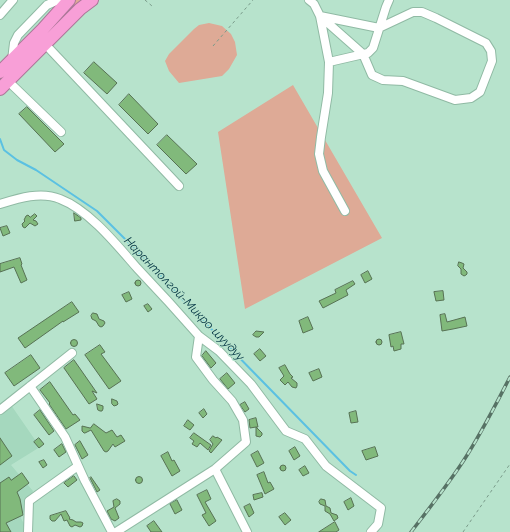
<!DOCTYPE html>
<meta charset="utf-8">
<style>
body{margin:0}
canvas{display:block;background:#b7e3cc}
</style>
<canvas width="510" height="532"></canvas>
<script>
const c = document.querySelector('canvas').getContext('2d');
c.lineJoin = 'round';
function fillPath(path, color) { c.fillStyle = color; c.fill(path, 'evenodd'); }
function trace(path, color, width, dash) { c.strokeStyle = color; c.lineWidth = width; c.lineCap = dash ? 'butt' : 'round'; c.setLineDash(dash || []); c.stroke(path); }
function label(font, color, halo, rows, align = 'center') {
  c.font = font + ' Raleway,sans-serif'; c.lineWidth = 3; c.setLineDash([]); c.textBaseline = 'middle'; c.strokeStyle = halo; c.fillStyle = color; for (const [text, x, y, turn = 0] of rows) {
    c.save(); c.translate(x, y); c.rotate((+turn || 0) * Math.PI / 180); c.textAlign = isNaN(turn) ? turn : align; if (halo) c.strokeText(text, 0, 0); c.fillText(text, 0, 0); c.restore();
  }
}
const built = new Path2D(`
 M11 405 40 447 11 465 33 491 21 518 28 532H0V412Z`);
const green = new Path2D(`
 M75 0H87L0 84V79L63 15Z
 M209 23 222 26 231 34 235 42 237 55 229 69 222 76 179 83 169 71 165 61 169 54 194 29 199 25Z
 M293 85 382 238 245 309 218 132Z`);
const stream = new Path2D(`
 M0 139 4 150 17 160 36 170 97 211 151 265 182 299 350 471 356 475`);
const building = new Path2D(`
 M94 62 117 83 107 94 84 73Z
 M129 94 158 124 148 134 119 105Z
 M27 107 64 144 55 152 19 114Z
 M167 135 197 164 186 174 157 145Z
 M74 213 81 218V220L75 221Z
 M35 214 37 216 33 220 36 221 38 224 35 226 30 223 25 228 23 227 22 224 25 221 24 220 26 216 28 215 30 217Z
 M7 226 10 233 3 236 0 228Z
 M20 258 22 264 21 265 27 280 21 283 14 267 0 272V264Z
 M459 262 462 263 464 264 463 268 467 272V274L466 275 464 276 461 274V269L458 266Z
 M368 271 372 279 365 283 361 275Z
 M135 283a3 3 0 1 1 6 0a3 3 0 1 1-6 0Z
 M353 281 355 284 346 290 348 295 323 308 319 301 336 293 335 290Z
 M443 291 444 300 436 301 434 292Z
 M129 292 132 299 126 302 122 295Z
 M72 302 79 312 63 322V321L25 348 18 338 55 313Z
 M148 304 152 309 148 312 144 306Z
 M93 313 97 314 99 319 104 321 105 323 103 326 101 327 99 326 96 321 92 319 91 316Z
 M445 314 447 322 465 317 467 326 453 329 442 331 440 315Z
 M308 317 313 329 303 333 299 321Z
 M255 332 256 331 264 332 259 337H256L253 335Z
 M401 332 404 344H401V349L394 351 393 346 391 347 389 335Z
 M376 342a3 3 0 1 1 6 0a3 3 0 1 1-6 0Z
 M70.5 343a3.5 3.5 0 1 1 7 0a3.5 3.5 0 1 1-7 0Z
 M100 345 105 352 101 354 121 381 109 389 85 355Z
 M260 349 266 356 260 361 254 354Z
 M206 351 216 363 211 368 202 356Z
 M31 355 40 368 14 386 5 373Z
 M74 360 97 393 92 391 97 399 89 404 64 368Z
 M285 365 290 374 293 377 291 378 297 383V386L296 388 292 387 288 382 285 385 280 380 284 376 279 368Z
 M319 369 322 377 313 381 309 373Z
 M227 373 235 383 228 389 220 379Z
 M50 382 73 415 75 414 80 420 66 429 49 404 50 403 40 390Z
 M112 399 117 401 118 404 117 405 114 406 112 404Z
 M245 402 249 409 245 412 240 405Z
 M97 404 103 406V409L102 411H100L98 410Z
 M204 409 207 414 203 418 199 413Z
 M40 410 54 431 49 435 34 415Z
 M356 411 358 422 351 423 349 413Z
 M256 418 258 427H256L262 433V435L260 437 256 436V427L250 428 249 420Z
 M188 420 194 425 190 430 184 426Z
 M94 424 106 433 112 430 117 437 121 435 125 441 115 447 113 444 108 451 106 452 104 451 91 430 85 433H84L82 431V426L90 428Z
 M194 433 211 445 208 450 200 443 197 447 192 444 194 441 190 438Z
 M213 436 216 438 217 437 222 440 211 453 209 451 213 444 210 440Z
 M0 438 12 456 0 465Z
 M39 438 44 444 39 448 34 442Z
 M80 441 88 455 82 459 75 445Z
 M62 444 66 452 59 457 54 450Z
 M295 447 300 456 294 460 289 451Z
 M375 447 378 456 366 460 362 451Z
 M258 451 264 463 257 467 251 455Z
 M168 452 172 461 174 460 180 471 172 476 161 456Z
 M44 460 47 465 43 468 39 462Z
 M280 468a3 3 0 1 1 6 0a3 3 0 1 1-6 0Z
 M305 466 309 473 303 476 299 470Z
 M264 472 268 483 270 482 274 489 265 494 257 475Z
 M22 473 29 483 17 492 20 499 23 515 6 523 11 532H0V483L9 477 11 480Z
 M74 476 77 480 68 487 64 483Z
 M135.5 480a3.5 3.5 0 1 1 7 0a3.5 3.5 0 1 1-7 0Z
 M91 477 100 490 97 492 90 478Z
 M207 490 211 499 205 502 216 521 209 526 202 515 206 513 197 495Z
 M262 493 263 497 254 500 253 495Z
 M351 498 354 506 348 510 344 502Z
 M117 499 120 501V504L115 508 119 518 115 521 111 519 107 511 114 507 113 501Z
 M321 499 325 500 326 506 330 508 331 513 337 515 338 518 334 521 330 514 325 511V506L320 504 319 502Z
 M177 500 182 510 175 514 170 504Z
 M250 504 254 513 249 517 244 507Z
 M66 511 70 518 69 519 73 520 76 522H81L83 523 82 526 80 527 75 525 72 527 70 526 67 520 64 521 61 514 55 521H52L50 519V516Z
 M285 513 291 520 285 525 279 517Z
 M154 521 162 532H151L147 526Z
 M335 522 339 530 336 532H319Z`);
const path = new Path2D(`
 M145 0 152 6
 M213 46 253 0
 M463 532 510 464`);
const minor = new Path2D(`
 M309 0 314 4 320 16 329 62 328 93 321 137 319 154 323 171 345 211
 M413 12H422L436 18 486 43 491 51 492 61 480 92 471 98 455 100 403 81 383 80 372 75 363 54 320 16 379 28Z
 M0 15 13 0
 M45 44 179 186
 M12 60 14 43 18 35 47 5 58 0
 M329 62 368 53 373 48 386 7 389 0
 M8 81 61 132
 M0 204C19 198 41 191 60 199 89 210 117 245 137 268 158 290 179 313 199 336L196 357 213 380 232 401 243 420 246 442 215 469 116 532
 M199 336 219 351 251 384 286 431 305 439 326 466 381 508 378 524 371 532
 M30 386 65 437 85 481 112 532
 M0 410 72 353
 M215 469 247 532
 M28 532 29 501 78 466`);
const highway = new Path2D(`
 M0 72 43 29 69 0
 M0 89 80 9 92 0`);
const rail = new Path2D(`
 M411 532C428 510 446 487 462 463 480 436 495 406 510 377`);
const waterNames = [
 ["Нарантолгой-Микро шуудуу",184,299,46]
];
fillPath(built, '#a5d8be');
fillPath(green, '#deaa96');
trace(stream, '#5bc1e2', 2);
fillPath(building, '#81b97b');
trace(building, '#577254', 1);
trace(minor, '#90baa4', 10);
trace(highway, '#ab7798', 14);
trace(path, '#7a9b8a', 1, [3, 3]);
trace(minor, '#fff', 8);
trace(highway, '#f89fd7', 12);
trace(rail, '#577265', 3.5);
trace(rail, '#b7e3cc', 2, [6]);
label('italic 12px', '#023442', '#b7e3cc', waterNames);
</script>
